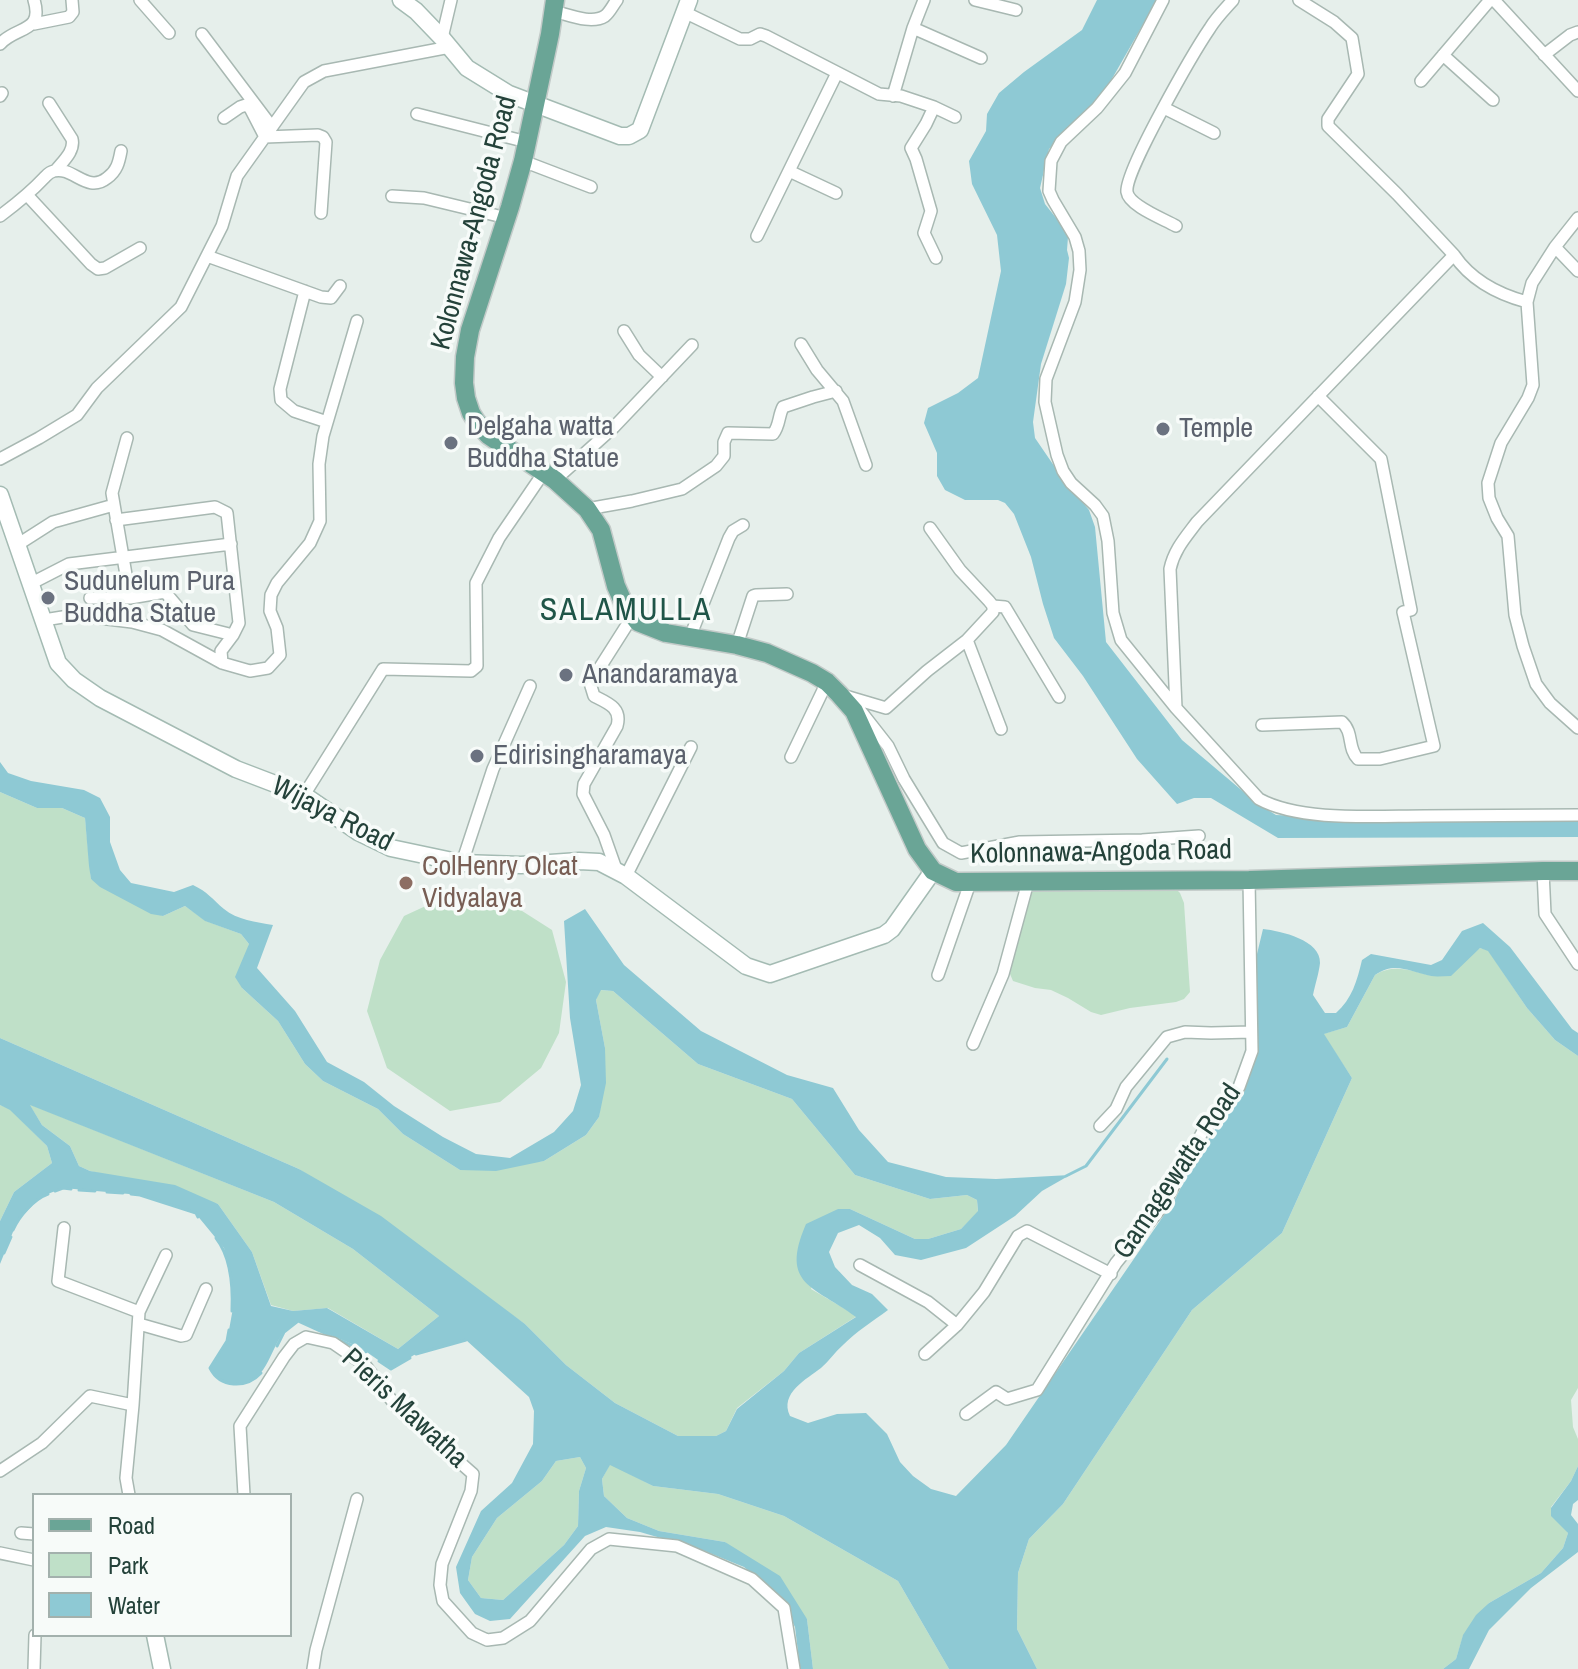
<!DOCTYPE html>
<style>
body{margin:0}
#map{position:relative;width:1578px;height:1669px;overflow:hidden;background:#e6efeb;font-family:"Archivo Narrow",sans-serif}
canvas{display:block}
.legend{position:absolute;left:32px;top:1493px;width:260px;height:144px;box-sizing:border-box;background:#f7fbf9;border:2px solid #a3b1ad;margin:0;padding:10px 14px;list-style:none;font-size:24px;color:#24423a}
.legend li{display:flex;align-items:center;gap:16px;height:40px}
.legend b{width:40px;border:2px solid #a3b1ad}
</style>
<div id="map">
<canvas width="1578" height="1669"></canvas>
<ul class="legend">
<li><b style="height:10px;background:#6aa596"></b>Road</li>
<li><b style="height:22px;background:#bfe0c8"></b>Park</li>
<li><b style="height:22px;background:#8ec9d4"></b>Water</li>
</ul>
</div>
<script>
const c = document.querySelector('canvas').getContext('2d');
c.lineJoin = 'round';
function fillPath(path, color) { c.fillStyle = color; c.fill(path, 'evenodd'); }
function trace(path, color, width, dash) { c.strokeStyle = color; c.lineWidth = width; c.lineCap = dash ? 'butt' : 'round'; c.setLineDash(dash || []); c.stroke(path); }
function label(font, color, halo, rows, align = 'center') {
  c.font = font + ' "Archivo Narrow",sans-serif'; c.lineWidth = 7; c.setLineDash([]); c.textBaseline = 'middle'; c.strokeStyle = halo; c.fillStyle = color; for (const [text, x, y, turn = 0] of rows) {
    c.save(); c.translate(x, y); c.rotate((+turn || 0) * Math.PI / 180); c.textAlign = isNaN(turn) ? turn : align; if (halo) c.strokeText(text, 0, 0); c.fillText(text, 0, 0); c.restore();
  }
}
const green = new Path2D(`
 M0 792 37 808H62L85 818 91 879 163 916 185 906 206 921 241 934 249 944 242 988 278 1021 305 1064 323 1081 378 1109 403 1134 460 1170 544 1161 586 1135 599 1117 605 1048 596 1000 600 990 613 991 698 1064 792 1099 855 1175 930 1199 967 1195 977 1200 978 1212 961 1229 928 1239H915L850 1209H838L811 1289 857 1316 799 1353 784 1371 737 1408 726 1431 716 1436H678L615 1403 566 1365 525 1324 299 1169 0 1038Z
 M1176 889 1180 893 1184 903 1190 992 1184 999 1176 1002 1130 1008 1101 1015 1091 1012 1068 998 1051 990 1035 988 1013 981 1010 974 1028 897 1034 890Z
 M476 897 519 909 552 930 566 982 559 1033 541 1068 500 1102 450 1111 387 1068 367 1011 380 960 404 916 443 898Z
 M1480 948 1488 950 1527 1008 1555 1040 1578 1056V1388L1571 1400 1573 1427 1578 1439V1466L1571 1481 1551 1507 1568 1533 1563 1548 1541 1573 1489 1603 1463 1636 1456 1659 1443 1669H1037L1017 1629 1018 1573 1029 1539 1063 1504 1192 1310 1282 1233 1352 1078 1323 1034 1347 1027 1375 975C1394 963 1412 971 1432 976Z
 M29 1104 274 1202 353 1249 439 1316 398 1349 328 1308 293 1311 271 1305 252 1252 218 1204 90 1171 79 1166 70 1146 42 1125Z
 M0 1105 10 1109 47 1146 52 1163 14 1192 0 1221Z
 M580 1457 586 1468 579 1491 578 1526 564 1545 503 1600 481 1598 468 1580 472 1557 497 1518 542 1481 556 1461Z
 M610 1464 653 1486 718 1494 784 1516 898 1581 949 1669H813L807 1619 725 1542 659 1531 627 1518 604 1496 602 1479Z`);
const water = new Path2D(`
 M1097 0H1157L1097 105 1049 149 1040 188 1045 204 1060 223 1068 237 1067 250 1069 258 1066 284 1041 364 1033 422 1035 438 1061 476 1089 510 1095 527 1106 642 1182 740 1258 804 1276 815 1343 818 1578 819V837L1278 838 1211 798H1194L1177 804 1137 759 1083 676 1054 638 1043 604 1031 557 1014 514 1005 503 998 500H965L945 490 937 476V453L924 423 928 408 958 393 978 378 1001 271 997 235 972 184 969 161 986 131 987 114 999 93 1024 72 1082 30Z
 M0 762 8 773 31 781 84 790 100 798 110 817V842L120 870 131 883 174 892 193 885C208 892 212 899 224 909 237 920 256 922 273 925L257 968 295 1011 327 1062 364 1082 394 1106 443 1137 476 1154 510 1158 554 1132 573 1111 581 1085 570 1018 564 921 585 909 624 965 701 1031 787 1075 833 1088 859 1130 888 1162 946 1177 996 1179 1070 1175 1042 1191 1015 1216 966 1248 921 1260 895 1255 880 1238 859 1225 838 1233 829 1252 835 1267 852 1285 872 1294 888 1310C873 1321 856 1332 843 1345 835 1352 829 1361 821 1368 807 1379 779 1393 790 1416L808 1423 837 1414 866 1413 887 1434 900 1462 913 1476 931 1489 956 1496 1006 1445 1175 1199 1195 1160 1225 1114 1243 1095 1252 1069 1256 1034 1257 954 1263 929C1281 931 1321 940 1320 963 1319 973 1315 985 1313 995L1325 1013H1336C1352 999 1357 981 1362 960L1371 954 1431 965 1442 960 1462 931 1483 923 1510 947 1572 1029 1578 1033V1056L1555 1040 1527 1008 1488 951 1480 948 1451 976C1444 976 1437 977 1431 976 1409 972 1396 961 1375 975L1347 1027 1324 1034 1352 1078 1282 1233 1192 1310 1063 1504 1029 1539 1018 1573 1017 1629 1037 1669H949L898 1581 784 1516 718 1494 653 1486 610 1465 602 1479 604 1496 627 1518 659 1531 725 1542 780 1576 807 1619 813 1669H800L795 1627 780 1598 744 1567 702 1550 640 1532 606 1527 585 1536 510 1619 490 1621 475 1614 460 1593 456 1567 481 1511 512 1483 533 1444 534 1411 529 1397 466 1340 414 1355 391 1369 361 1348 298 1321C293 1325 287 1328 283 1333 268 1354 264 1392 229 1383 220 1380 214 1376 210 1368L227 1341 233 1308 231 1282 224 1248 196 1214 140 1195 63 1188 40 1197 17 1222 0 1264V1221L14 1192 52 1163 47 1146 10 1110 0 1105V1038L299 1169 381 1216 525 1324 566 1365 615 1403 678 1436H716L726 1431 737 1409 784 1371 799 1353 856 1317C815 1286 779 1286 806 1224L838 1209H850L915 1239H928L961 1229 978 1211 977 1200 967 1195 930 1199 855 1175 792 1099 698 1064 613 991 601 990 596 1000 605 1048 606 1083 599 1117 586 1135 544 1161 496 1171 460 1170 403 1134 378 1109 323 1081 305 1064 278 1021 242 988 235 977 249 944 241 934 205 921 185 906 163 916 151 914 100 887 91 879 89 866 85 818 62 808H37L0 792ZM30 1105 274 1202 353 1249 439 1316 398 1349 327 1308 293 1311 271 1306 252 1252 218 1204 175 1185 90 1171 79 1166 70 1146 42 1125ZM580 1457 586 1468 579 1491 578 1526 564 1545 503 1600 481 1598 468 1580 472 1557 497 1518 542 1481 556 1461Z
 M1578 1466V1500L1573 1504 1571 1515 1578 1524V1552L1531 1588 1489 1630 1469 1669H1443L1456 1659 1463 1635 1476 1615 1489 1603 1541 1573 1563 1548 1568 1533 1551 1516V1508L1571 1481Z`);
const stream = new Path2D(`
 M1066 1176 1086 1166 1167 1059
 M79 1190 95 1191
 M55 1191 63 1188 71 1189
 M107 1192 123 1193
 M131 1194 140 1195 196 1213 198 1217
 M13 1230C19 1216 34 1199 48 1194
 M216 1238C231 1257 233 1288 232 1311
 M4 1253 11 1237
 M229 1330 227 1341 210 1368C220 1388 246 1389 261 1373
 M277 1346 284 1332 298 1321 366 1352
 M416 1354 466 1340
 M379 1361 391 1369 410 1358`);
const street = new Path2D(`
 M140 0 169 33
 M975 0 1016 10
 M1163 0 1125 73 1097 108 1061 142 1051 161 1049 191 1053 200 1075 237 1079 251 1080 270 1075 302 1046 379 1045 402 1057 455 1063 471 1071 483 1095 505 1103 516 1108 541 1113 613 1121 640 1176 708 1259 799C1301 822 1376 816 1424 816 1475 816 1527 815 1578 815
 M1299 0 1334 22 1352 38 1358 74 1328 119V126L1397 194 1454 255C1471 280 1497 294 1527 302
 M1494 0 1578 91
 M553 11C567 14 591 25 605 16 610 12 613 5 617 0
 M684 12 740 39H750L760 34 766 36 879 94 901 96 934 107 955 117
 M34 24 69 17 73 12 72 0
 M913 28 981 58
 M202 34 272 127
 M442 38 451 0
 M0 44C16 26 44 33 34 0
 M1443 55 1493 100
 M1544 55 1570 35 1578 32
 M1421 81 1490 0
 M0 96 2 93
 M893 96 913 28 924 0
 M49 103 72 139C75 151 63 161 56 170
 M934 107 926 124 911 148 916 159 931 211 924 233 936 258
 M1164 108 1214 133
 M417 114 527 142
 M224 118 240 107 246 105 250 108 265 137 318 135 323 137 326 142 321 213
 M523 161 591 187
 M789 171 836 193
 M28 196 91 264 98 269 105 268 140 248
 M392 196 424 198 507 218
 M0 216C16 204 30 193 44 178 47 175 49 172 54 171 73 166 87 194 107 178 117 171 119 162 121 151
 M1578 218 1555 247 1532 283 1527 302 1533 385 1528 398 1501 443 1488 483 1489 498 1497 518 1508 536 1515 615 1523 646 1536 684 1550 703 1578 728
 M1176 226C1164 219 1129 206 1127 192 1124 172 1195 50 1210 28 1216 18 1225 9 1233 0
 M757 236 837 73
 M1555 247 1578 271
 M207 256 321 297 331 298 340 286
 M305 291 280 389 281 400 294 411 327 422
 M624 331 639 355 662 377
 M801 344 817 370 843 401 866 465
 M127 438 112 493 130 598
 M0 459 39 438 77 415 97 388 181 307 222 226 237 176 304 82 324 71 450 47
 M555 480 614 427 692 345
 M587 509 632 501 682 489 716 466 724 456V442L728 433 773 434C780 425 778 417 783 407L813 397 836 391
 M17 545 53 522 114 505
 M30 584 69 564 231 544
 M90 598H130L165 592 193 625 233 635 239 623 227 513 215 507 116 520
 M993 606 1005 607 1059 697
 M44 620 75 615 132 622 162 630 222 663 250 671 268 668 280 655 277 628 270 611 271 595 277 583 310 543 320 521 319 464 323 436 357 321
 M690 637 729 538 733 531 743 525
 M967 640 1001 729
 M737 645 753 596 756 595 787 594
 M222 663 221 651 233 635
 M842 695 886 708 927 671 967 640 993 612V606L989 601 960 570 930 528
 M1176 708 1170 569C1174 550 1185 538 1197 522L1454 255
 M859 709 888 746 904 779 943 843 961 853 1020 842 1142 840 1199 836
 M1262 725 1342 722C1354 733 1347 748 1358 759H1380L1434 746 1403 612 1411 610 1381 459 1318 396
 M791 757 827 682
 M304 795 383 669 471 671 477 666 476 583 499 538 544 472
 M462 863 493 769 530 686
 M616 869 604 835 583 794 584 784 617 726C622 708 608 703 594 696L590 683 632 617
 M1543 871 1545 914 1578 964
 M626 876 691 747
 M938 975 970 883
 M973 1044 1003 974 1028 882
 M1100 1126 1116 1109 1126 1087 1167 1037 1185 1032 1211 1033 1251 1032
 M64 1228 58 1281 139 1312
 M860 1265 928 1302 957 1325
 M139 1324 181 1336 186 1335 206 1289
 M925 1354 957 1325 984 1292 1018 1236 1027 1231 1111 1274
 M966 1414 996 1392 1007 1399 1037 1390 1116 1263 1164 1204 1203 1131 1239 1087 1252 1051 1249 880
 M0 1471 42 1443 90 1396 133 1405
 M129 1495 126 1478 133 1405 139 1312 166 1255
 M244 1495 240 1426 284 1357 294 1344 306 1337 333 1343 365 1365 396 1406 473 1474 471 1491 442 1564 440 1585 443 1601 472 1633 487 1640 503 1638 530 1621 591 1549 609 1539 677 1546 752 1579 784 1608 794 1669
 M21 1533 34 1534
 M0 1553 34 1560
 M34 1669 35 1635
 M313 1669 316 1650 357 1499`);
const secondary = new Path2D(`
 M401 0 416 11 442 38 467 68 509 94 620 136H629L640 130 689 0
 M0 495 58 663 74 680 100 698 236 769 304 795 358 832 391 848 462 863 521 865 579 861 599 862 626 876 746 966 770 974 884 935 892 929 933 871
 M155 1635 162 1669`);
const primary = new Path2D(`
 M555 0 550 34 523 161 510 207 470 330 465 357 464 383 466 398 471 413 476 421 488 435 555 480 587 509 601 530 616 586 624 604 638 622 666 633 737 645 767 653 812 673 827 682 839 694 854 711 917 849 933 871 956 882 1249 880 1543 871H1578`);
const markers = [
 [1163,429,8,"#6b7280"],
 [451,443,8,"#6b7280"],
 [48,598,8,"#6b7280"],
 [566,675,8,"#6b7280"],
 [477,756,8,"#6b7280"],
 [406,883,8,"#8d6e63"]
];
const streetNames = [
 ["Kolonnawa-Angoda Road",475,223,-75],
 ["Wijaya Road",332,815,27],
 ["Kolonnawa-Angoda Road",1101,853,-1],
 ["Gamagewatta Road",1178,1172,-56],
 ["Pieris Mawatha",404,1409,43]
];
const worshipNames = [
 ["Delgaha watta",467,427],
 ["Buddha Statue",467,459],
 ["Temple",1179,429],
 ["Sudunelum Pura",64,582],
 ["Buddha Statue",64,614],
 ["Anandaramaya",582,675],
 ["Edirisingharamaya",493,756]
];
const educationNames = [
 ["ColHenry Olcat",422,867],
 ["Vidyalaya",422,899]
];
const quarterNames = [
 ["SALAMULLA",626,611]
];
fillPath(green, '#bfe0c8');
fillPath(water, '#8ec9d4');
trace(stream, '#8ec9d4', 3);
trace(street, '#a8b8b2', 14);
trace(secondary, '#a4bbb3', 19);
trace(primary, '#c2cac8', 21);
trace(street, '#fff', 11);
trace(secondary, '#fff', 16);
trace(primary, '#6aa596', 18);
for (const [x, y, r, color] of markers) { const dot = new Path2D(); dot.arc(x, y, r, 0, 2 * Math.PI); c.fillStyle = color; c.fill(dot); trace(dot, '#f7fbf9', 3); }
label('28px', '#24423a', '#f7fbf9', streetNames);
label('28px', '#5b616d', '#f7fbf9', worshipNames, 'left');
label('28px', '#785e54', '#f7fbf9', educationNames, 'left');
c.letterSpacing = '2px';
label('32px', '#1f5548', '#f7fbf9', quarterNames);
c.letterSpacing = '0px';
</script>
